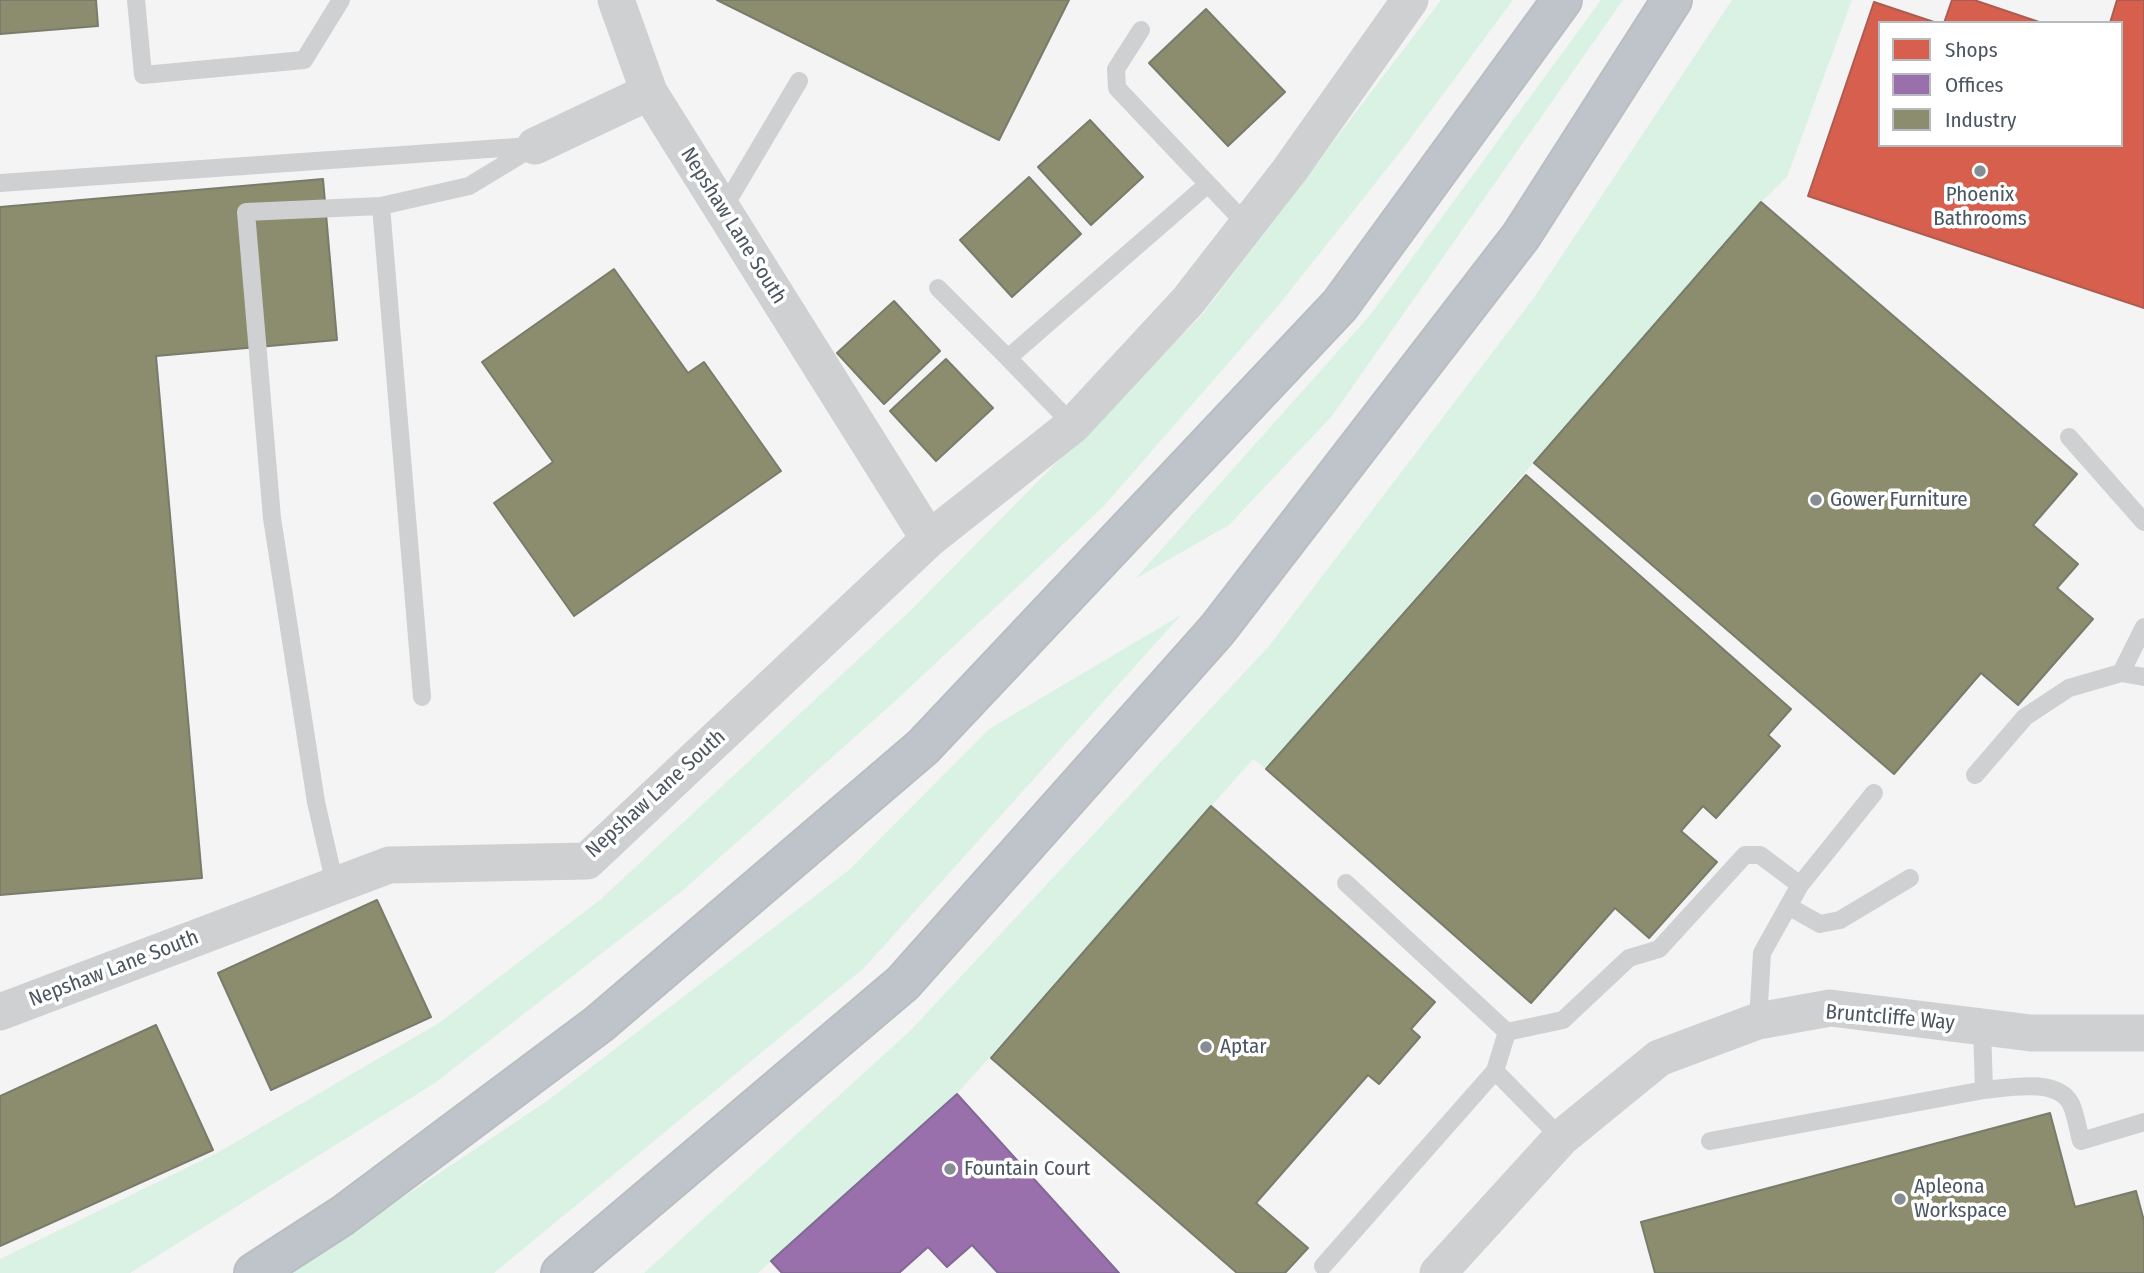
<!DOCTYPE html>
<style>
body{margin:0}
#map{position:relative;width:2144px;height:1273px;overflow:hidden;background:#f4f4f4;font-family:"Fira Sans Condensed",sans-serif}
canvas{display:block}
.legend{position:absolute;left:1878px;top:21px;width:245px;height:126px;box-sizing:border-box;background:#fff;border:2px solid #b7bbc0;margin:0;padding:9px 12px;list-style:none;font-size:21px;color:#4a5661}
.legend li{display:flex;align-items:center;gap:14px;height:35px}
.legend b{width:35px;border:2px solid #b7bbc0}
</style>
<div id="map">
<canvas width="2144" height="1273"></canvas>
<ul class="legend">
<li><b style="height:19px;background:#d6604d"></b>Shops</li>
<li><b style="height:19px;background:#9970ab"></b>Offices</li>
<li><b style="height:19px;background:#8c8c6e"></b>Industry</li>
</ul>
</div>
<script>
const c = document.querySelector('canvas').getContext('2d');
c.lineJoin = 'round';
function fillPath(path, color) { c.fillStyle = color; c.fill(path, 'evenodd'); }
function trace(path, color, width, dash) { c.strokeStyle = color; c.lineWidth = width; c.lineCap = dash ? 'butt' : 'round'; c.setLineDash(dash || []); c.stroke(path); }
function label(font, color, halo, rows, align = 'center') {
  c.font = font + ' "Fira Sans Condensed",sans-serif'; c.lineWidth = 7; c.setLineDash([]); c.textBaseline = 'middle'; c.strokeStyle = halo; c.fillStyle = color; for (const [text, x, y, turn = 0] of rows) {
    c.save(); c.translate(x, y); c.rotate((+turn || 0) * Math.PI / 180); c.textAlign = isNaN(turn) ? turn : align; if (halo) c.strokeText(text, 0, 0); c.fillText(text, 0, 0); c.restore();
  }
}
const green = new Path2D(`
 M1441 0H1513L1404 147 1278 306 1103 507 893 703 682 891 435 1083 130 1273H0V1259L217 1153 439 1023 600 900 910 611 1202 315Z
 M1601 0H1623L1332 416 1229 525 1135 579 1371 314Z
 M1732 0H1852L1787 177 1761 202 1266 769 1253 759 957 1094 758 1273H644L910 1031 1269 646 1533 299Z
 M1181 615 864 968 494 1273H290L547 1101 849 870 989 729Z`);
const shops = new Path2D(`
 M1952 0H1974L2042 23H1944Z
 M2117 0H2144V308L1808 196 1874 2 1937 23H1880V145H2121V23H2110Z`);
const offices = new Path2D(`
 M957 1094 1119 1273H998L972 1245 947 1267 928 1247 899 1273H782L771 1261Z`);
const industry = new Path2D(`
 M0 0H96L98 26 0 34Z
 M717 0H1069L999 140Z
 M1206 9 1285 92 1228 146 1149 63Z
 M1090 120 1143 177 1091 225 1038 167Z
 M1029 177 1081 234 1012 297 960 240Z
 M323 179 337 340 156 356 202 878 0 895V207Z
 M1761 202 2077 474 2033 525 2078 564 2057 588 2093 619 2018 705 1981 673 1894 774 1534 463Z
 M614 269 688 373 704 362 781 471 574 616 494 503 553 462 482 362Z
 M894 301 940 351 884 404 837 353Z
 M946 359 993 408 936 461 890 411Z
 M1526 475 1791 709 1768 735 1780 746 1716 818 1703 806 1681 831 1717 862 1649 938 1615 908 1531 1003 1266 769Z
 M1211 806 1435 1002 1411 1029 1420 1037 1379 1084 1368 1075 1256 1203 1308 1248 1285 1273H1237L991 1058Z
 M377 900 431 1017 271 1090 218 973Z
 M156 1025 213 1150 0 1246V1096Z
 M2050 1113 2075 1207 2136 1191 2144 1221V1273H1655L1641 1222Z`);
const lane = new Path2D(`
 M136 0 143 75 304 60 341 0
 M0 183 531 146
 M1208 184 1247 225
 M381 206 422 697
 M723 209 799 81
 M938 288 1008 358
 M1073 425 1008 358 1208 184 1117 88 1116 69 1141 30
 M2069 437 2144 522
 M2121 673 2144 677
 M1975 775 2025 717 2069 688 2121 673 2144 627
 M1346 883 1507 1032
 M335 885 316 802 272 518 246 212 381 206 469 186 535 146
 M1788 906 1820 924 1840 920 1910 878
 M1758 1021 1762 953 1800 885 1874 793
 M1495 1071 1561 1138
 M1984 1090C2008 1088 2057 1077 2071 1104 2076 1115 2078 1130 2081 1141L2144 1122
 M1710 1141 1984 1090 1982 1027
 M1323 1266 1495 1071 1507 1032 1563 1020 1629 958 1659 949 1745 855H1760L1800 885`);
const street = new Path2D(`
 M616 0 649 92 929 539
 M535 146 649 92
 M0 1012 389 865 587 861 929 539 1073 425 1188 301 1289 171 1410 0
 M1438 1273 1561 1138 1659 1058 1758 1021 1830 1008 2031 1033H2144`);
const highway = new Path2D(`
 M254 1273 342 1216 599 1024 923 747 1340 305 1562 0
 M561 1273 903 983 1217 630 1521 236 1672 0`);
const markers = [
 [1980,171,7,"#868d94"],
 [1816,500,7,"#868d94"],
 [1206,1047,7,"#868d94"],
 [950,1169,7,"#868d94"],
 [1900,1199,7,"#868d94"]
];
const poiNames = [
 ["Phoenix",1980,195,"center"],
 ["Bathrooms",1980,219,"center"],
 ["Gower Furniture",1830,500],
 ["Aptar",1220,1047],
 ["Fountain Court",964,1169],
 ["Apleona",1914,1187],
 ["Workspace",1914,1211]
];
const streetNames = [
 ["Nepshaw Lane South",733,226,58],
 ["Nepshaw Lane South",656,794,-42],
 ["Nepshaw Lane South",114,969,-21],
 ["Bruntcliffe Way",1890,1018,5]
];
fillPath(green, '#d9f2e3');
fillPath(shops, '#d6604d');
trace(shops, '#ac5d53', 2);
fillPath(offices, '#9970ab');
trace(offices, '#816895', 2);
fillPath(industry, '#8c8c6e');
trace(industry, '#787c6a', 2);
trace(highway, '#b9bec3', 42);
trace(lane, '#ced0d2', 18);
trace(street, '#ced0d2', 37);
trace(highway, '#bec4c9', 38);
for (const [x, y, r, color] of markers) { const dot = new Path2D(); dot.arc(x, y, r, 0, 2 * Math.PI); c.fillStyle = color; c.fill(dot); trace(dot, '#fff', 2.5); }
label('21px', '#4a5661', '#fff', poiNames, 'left');
label('21px', '#4a5661', '#fff', streetNames);
</script>
